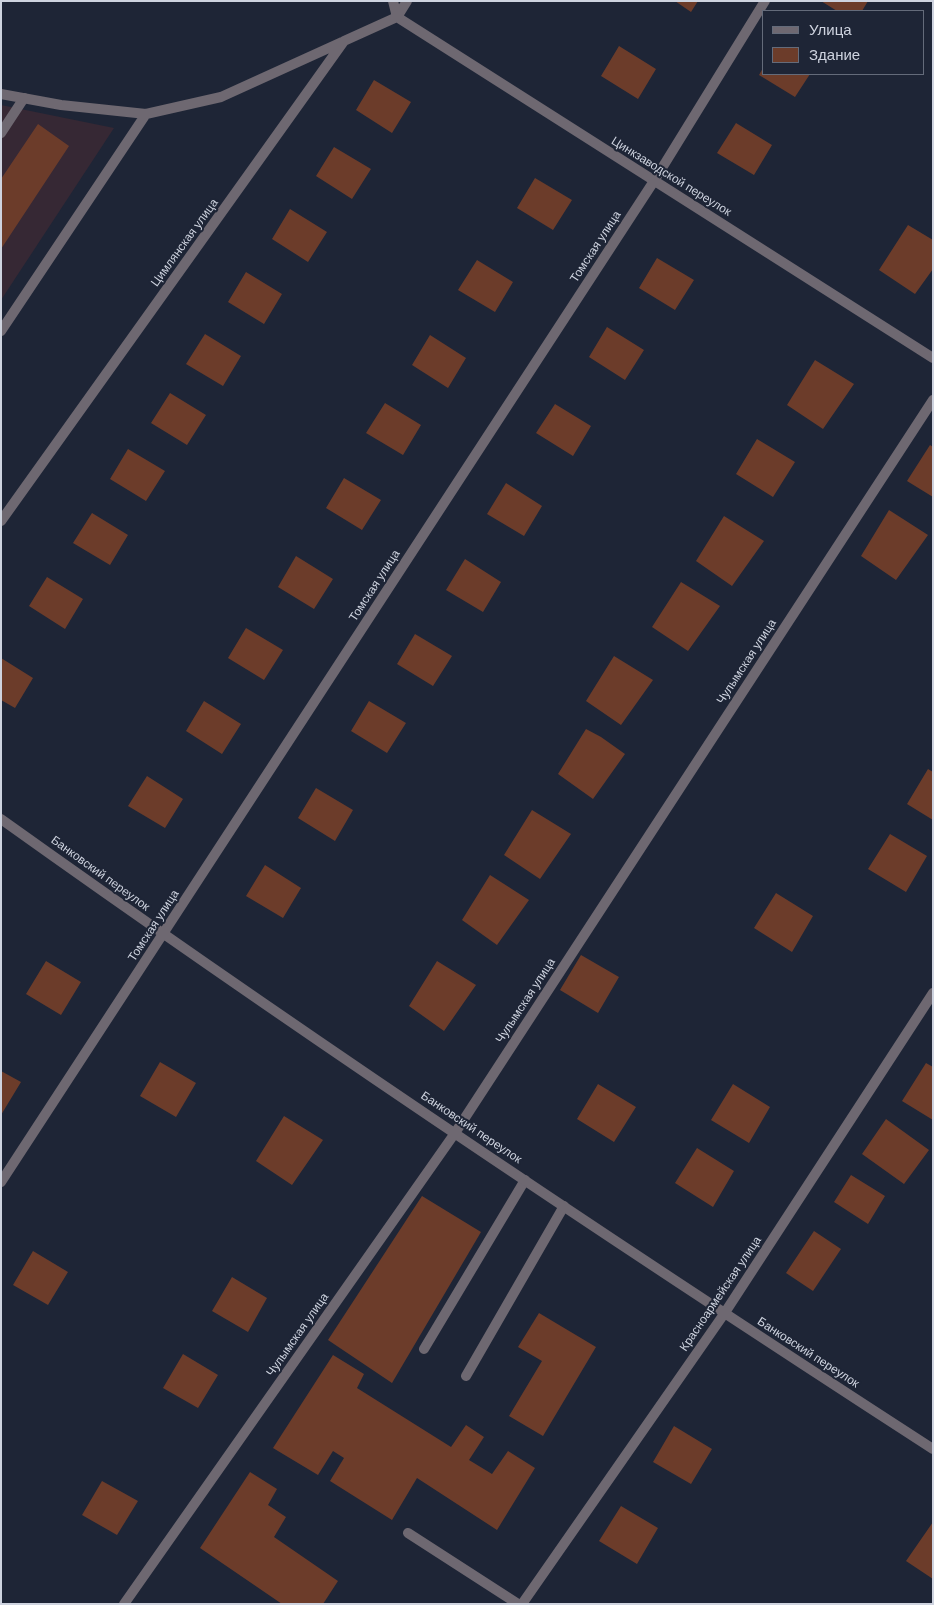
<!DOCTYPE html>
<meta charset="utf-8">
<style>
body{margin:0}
#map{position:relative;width:934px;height:1605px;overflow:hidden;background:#1e2536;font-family:"DM Sans",sans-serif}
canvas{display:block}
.frame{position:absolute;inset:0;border:2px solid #ced3df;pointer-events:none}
.legend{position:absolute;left:762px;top:10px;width:162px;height:65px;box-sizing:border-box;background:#1e2536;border:1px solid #646b7a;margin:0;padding:6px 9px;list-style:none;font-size:15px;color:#ced3df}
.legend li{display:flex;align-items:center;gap:10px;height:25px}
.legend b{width:25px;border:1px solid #646b7a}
</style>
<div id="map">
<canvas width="934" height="1605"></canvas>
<div class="frame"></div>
<ul class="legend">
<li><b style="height:6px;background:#6e6871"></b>Улица</li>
<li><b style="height:14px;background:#6c3c2a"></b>Здание</li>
</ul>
</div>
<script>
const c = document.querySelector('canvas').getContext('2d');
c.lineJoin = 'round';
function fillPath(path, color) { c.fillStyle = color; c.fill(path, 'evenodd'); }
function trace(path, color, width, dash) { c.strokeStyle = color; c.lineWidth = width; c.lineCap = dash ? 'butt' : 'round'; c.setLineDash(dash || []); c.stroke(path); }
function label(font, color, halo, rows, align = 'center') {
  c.font = font + ' "DM Sans",sans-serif'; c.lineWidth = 4; c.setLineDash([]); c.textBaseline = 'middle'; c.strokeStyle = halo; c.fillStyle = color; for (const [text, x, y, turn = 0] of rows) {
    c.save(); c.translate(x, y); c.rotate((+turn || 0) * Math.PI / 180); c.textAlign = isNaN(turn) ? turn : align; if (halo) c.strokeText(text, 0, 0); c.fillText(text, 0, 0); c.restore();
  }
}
const industrial = new Path2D(`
 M1 105 114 128 1 300Z`);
const building = new Path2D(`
 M675 1H698L691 12Z
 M821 1H868L862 11H837Z
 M619 46 656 69 638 99 601 76Z
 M763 68V74H810L795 97 759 75Z
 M374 80 411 102 392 133 356 110Z
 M736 123 772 145 754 175 717 153Z
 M38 124 69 146 1 249V179Z
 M334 147 371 169 352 199 316 176Z
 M535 178 572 200 553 230 517 208Z
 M290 209 327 232 308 262 272 239Z
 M908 225 933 240V269L915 294 879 270Z
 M657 258 694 280 675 310 639 288Z
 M477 260 513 282 495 312 458 290Z
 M246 272 282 294 264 324 228 302Z
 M607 327 644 350 625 380 589 357Z
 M205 334 241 356 223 386 186 364Z
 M430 335 466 358 448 388 412 365Z
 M815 360 854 384 823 429 787 405Z
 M170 393 206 415 187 445 151 423Z
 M385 403 421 425 403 455 366 433Z
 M555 404 591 426 573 456 536 433Z
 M757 439 795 462 773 497 736 474Z
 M930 445 933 447V497L907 481Z
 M128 449 165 471 146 501 110 479Z
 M344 478 381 500 362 530 326 508Z
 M506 483 542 506 524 536 487 514Z
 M889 510 928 535 896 580 861 556Z
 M92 513 128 535 110 565 73 543Z
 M724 516 764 541 732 586 696 561Z
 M296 556 333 579 314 609 278 587Z
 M465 559 501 582 483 612 446 590Z
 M47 577 83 599 65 629 29 606Z
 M681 582 720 606 688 651 652 627Z
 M246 628 283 650 264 680 228 658Z
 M415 634 452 656 433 686 397 664Z
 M614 656 653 680 621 725 586 701Z
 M1 658 33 678 15 708 1 700Z
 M204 701 241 724 222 754 186 731Z
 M369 701 406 723 387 753 351 731Z
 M586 729 601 737 625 754 593 799 558 774Z
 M928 769 933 772V820L907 804Z
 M147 776 183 799 165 828 128 806Z
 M316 788 353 810 335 841 298 818Z
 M532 810 571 834 540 879 504 855Z
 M890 834 927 856 906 892 868 869Z
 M265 865 301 888 283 918 246 896Z
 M490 875 529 900 497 945 462 920Z
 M776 893 813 916 792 952 754 928Z
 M581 955 619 977 598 1013 560 990Z
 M46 961 81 982 61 1015 26 994Z
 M437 961 476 985 444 1031 409 1006Z
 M160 1062 196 1083 176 1117 140 1096Z
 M926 1063 933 1067V1120L902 1101Z
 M1 1071 21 1082 1 1115Z
 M598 1084 636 1107 614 1142 577 1119Z
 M733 1084 770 1107 749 1143 711 1120Z
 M284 1116 323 1140 292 1185 256 1161Z
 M886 1119 929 1150 904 1184 862 1154Z
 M697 1148 734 1171 713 1207 675 1183Z
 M851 1175 885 1196 868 1224 834 1202Z
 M422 1196 481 1232 392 1383 328 1340Z
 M814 1231 841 1249 813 1291 786 1273Z
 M33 1251 68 1272 48 1305 13 1285Z
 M232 1277 267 1298 248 1332 212 1311Z
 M539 1313 596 1347 543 1436 509 1416 542 1361 518 1347Z
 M183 1354 218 1375 198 1408 163 1388Z
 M333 1355 364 1374 357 1388 451 1447 466 1425 484 1437 469 1460 492 1474 508 1451 535 1468 497 1530 417 1478 392 1520 330 1481 344 1458 333 1451 318 1475 273 1448Z
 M674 1426 712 1449 691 1484 653 1462Z
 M250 1472 277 1489 268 1505 286 1517 274 1537 338 1581 323 1604H282L200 1548Z
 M102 1481 138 1501 117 1535 82 1515Z
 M621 1506 658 1528 637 1564 599 1541Z
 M933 1522V1579L906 1561Z`);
const service = new Path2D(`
 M1 133 24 98
 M424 1349 525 1180
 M466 1376 564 1206
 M408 1533 518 1604`);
const minor = new Path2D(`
 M393 1 397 17 933 358
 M1 94 61 105 146 114 221 97 342 42
 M1 331 146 114
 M1 521 344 41 397 17 407 1
 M1 819C306 1037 618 1245 933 1449
 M1 1182 654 181 765 1
 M124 1604 455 1133 933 400
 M522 1604 724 1314 933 993`);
const streetNames = [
 ["Цинкзаводской переулок",671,177,32],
 ["Цимлянская улица",185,243,-54],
 ["Томская улица",596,247,-57],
 ["Томская улица",375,586,-57],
 ["Чулымская улица",747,662,-57],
 ["Банковский переулок",100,874,36],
 ["Томская улица",154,926,-57],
 ["Чулымская улица",526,1001,-57],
 ["Банковский переулок",471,1128,34],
 ["Красноармейская улица",721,1294,-56],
 ["Чулымская улица",298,1335,-55],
 ["Банковский переулок",808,1353,33]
];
fillPath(industrial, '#362834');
fillPath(building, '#6c3c2a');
trace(service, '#6e6871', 10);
trace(minor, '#6e6871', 10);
label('12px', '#ced3df', '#1e2536', streetNames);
</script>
